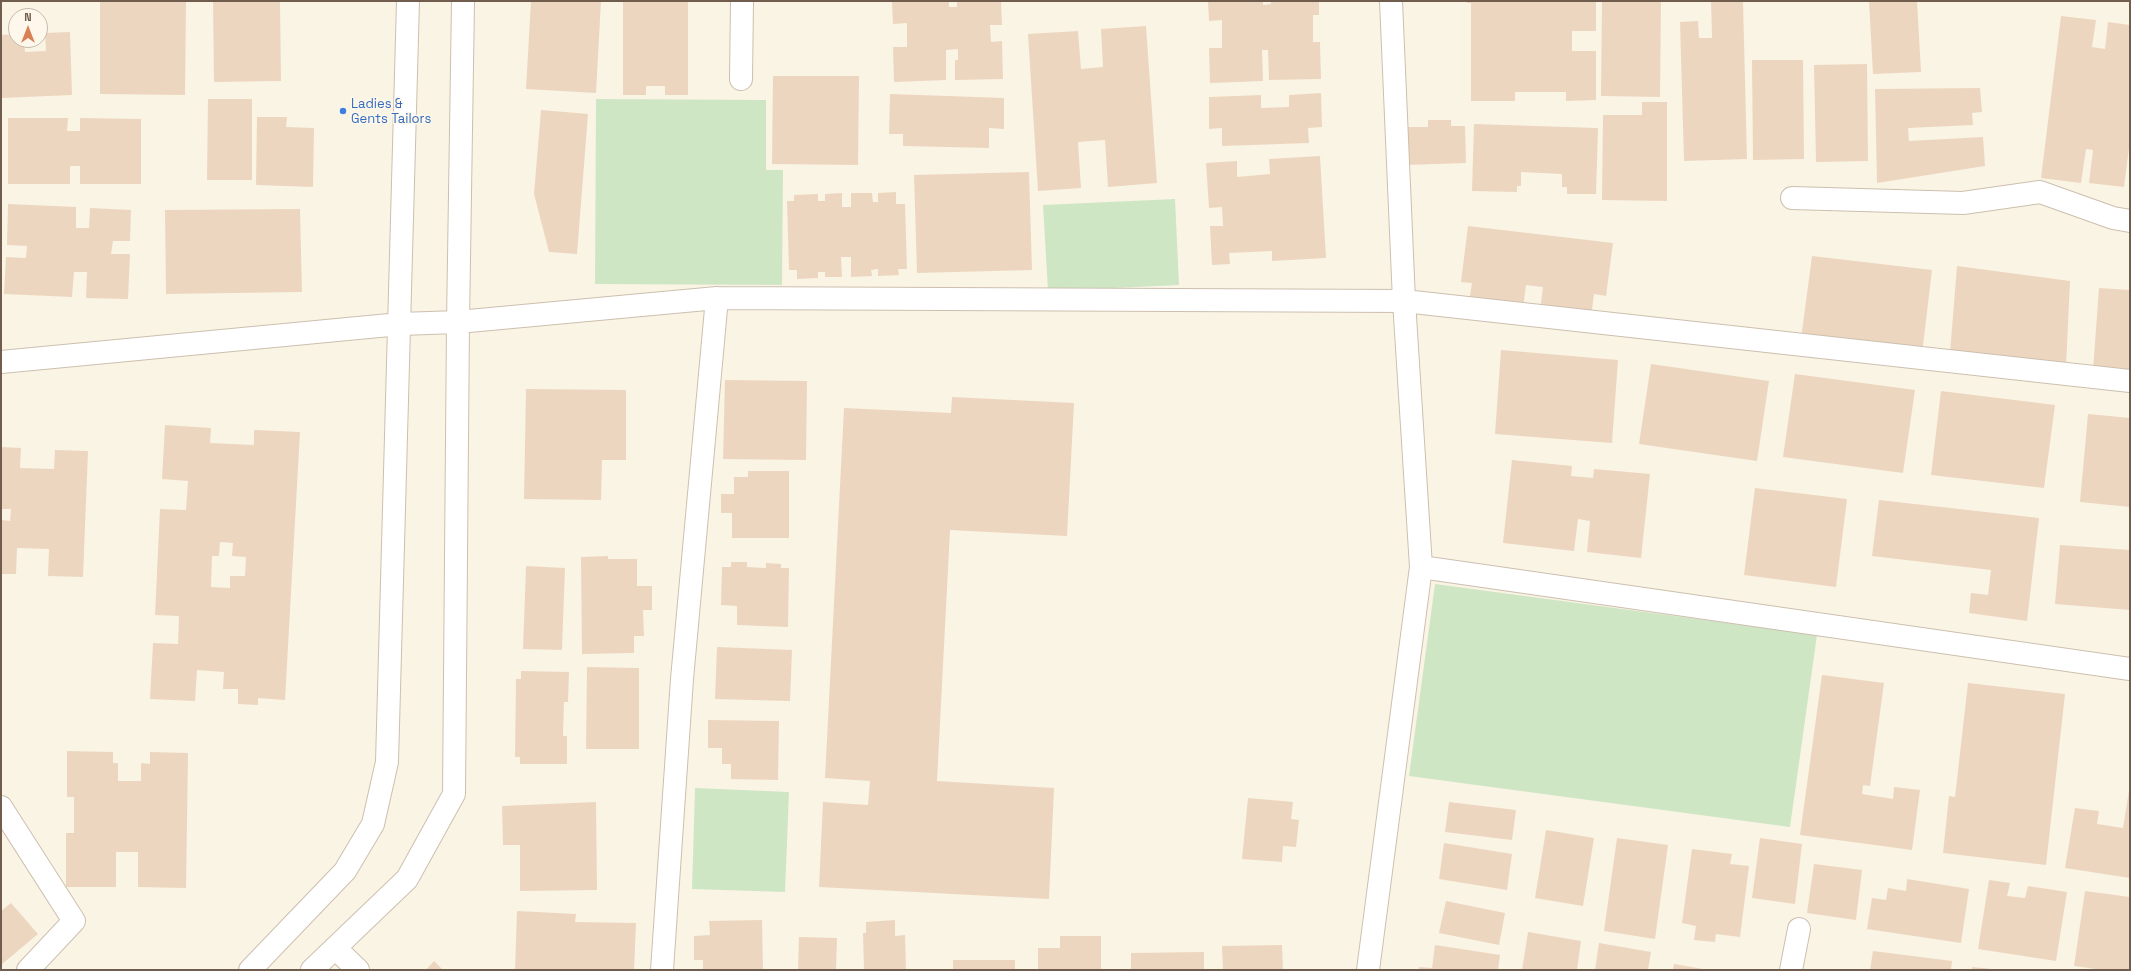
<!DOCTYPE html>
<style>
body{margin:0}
#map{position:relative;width:2131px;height:971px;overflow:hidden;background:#faf4e5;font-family:"Space Grotesk",sans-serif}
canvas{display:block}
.frame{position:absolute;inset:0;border:2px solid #705d4d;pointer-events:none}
.north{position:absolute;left:8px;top:8px;width:40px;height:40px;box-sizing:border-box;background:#fdf8eb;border:1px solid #c5baac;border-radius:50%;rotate:0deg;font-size:11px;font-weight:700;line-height:16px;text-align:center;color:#705d4d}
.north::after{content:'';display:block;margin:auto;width:14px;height:18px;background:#d98055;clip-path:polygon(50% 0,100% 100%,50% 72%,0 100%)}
</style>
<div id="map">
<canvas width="2131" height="971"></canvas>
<div class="frame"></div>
<div class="north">N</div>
</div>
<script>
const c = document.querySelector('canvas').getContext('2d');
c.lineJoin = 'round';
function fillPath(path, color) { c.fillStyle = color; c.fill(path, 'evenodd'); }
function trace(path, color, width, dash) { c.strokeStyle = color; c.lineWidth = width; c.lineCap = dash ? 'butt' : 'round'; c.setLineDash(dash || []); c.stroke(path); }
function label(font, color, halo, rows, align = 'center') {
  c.font = font + ' "Space Grotesk",sans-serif'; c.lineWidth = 3; c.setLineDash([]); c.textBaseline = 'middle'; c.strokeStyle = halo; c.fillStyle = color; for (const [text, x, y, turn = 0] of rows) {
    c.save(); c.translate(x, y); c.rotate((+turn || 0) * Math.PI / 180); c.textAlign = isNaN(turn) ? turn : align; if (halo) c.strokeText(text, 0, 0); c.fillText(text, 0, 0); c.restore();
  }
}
const green = new Path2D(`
 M596 99 766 100V170H783L782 285 595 284Z
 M1175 199 1179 285 1048 291 1043 205Z
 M1435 584 1817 635 1790 827 1409 776Z
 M695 788 789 792 785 892 692 889Z`);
const building = new Path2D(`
 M100 1H186L185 95 100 94Z
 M213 1H280L281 81 214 82Z
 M531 1H601L596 93 526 89Z
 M623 1H688V95H665V86H646V95H623Z
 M892 1H949V7H957V1H1001L1002 25H990L991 42 1002 41 1003 79 955 80V60H958V49L946 50V80L894 82 893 47H907V23L893 24Z
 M1208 1H1263V5L1271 4V1H1319V15H1313V42H1320L1321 79 1269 80 1268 50H1262L1263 81 1210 83 1209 48H1222V20L1209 21Z
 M1467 1H1596V31H1572V51H1596V100L1566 101V92H1515V101H1471V3H1467Z
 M1602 1H1661L1660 97 1601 96Z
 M1711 1H1743L1747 159 1684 161 1680 22 1698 21 1699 38H1712Z
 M1869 1H1917L1921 72 1873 74Z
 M2061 16 2096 20 2092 47 2105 49 2108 22 2130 25V140L2124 187 2089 183 2093 150 2086 149 2081 183 2041 178Z
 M1146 26 1157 183 1108 187 1105 140 1078 142 1081 188 1038 191 1028 34 1078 31 1081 69 1103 67 1101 29Z
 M70 32 72 95 2 98 1 35 16 34V40H24L25 52 46 51 45 33Z
 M1752 60H1803L1804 159 1753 160Z
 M1867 64 1868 161 1816 162 1814 65Z
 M773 76H859L858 165 772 164Z
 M1980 88 1982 112 1972 113 1973 125 1908 128 1909 141 1983 137 1985 166 1877 183 1875 89Z
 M1321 93 1322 127 1308 128 1309 143 1222 146V128L1209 129V97L1261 95V108L1289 107V95Z
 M890 94 1004 98V129L989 128V148L903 146V134H889Z
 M208 99H252V180H207Z
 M1642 102H1667V201L1602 200 1603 115H1642Z
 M541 110 588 114 577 254 549 252 534 194Z
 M257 117H287L286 127 314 128 313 187 256 185Z
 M8 118H68L67 131H80V118L141 119V184H80V166H70V184H8Z
 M1428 120H1451V126H1465L1466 163 1406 165 1405 127H1428Z
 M1474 124 1598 128 1596 194H1567V187H1562V174L1521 172V186H1517V192L1472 191Z
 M1320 156 1326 258 1272 261V251L1229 253 1230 264 1212 265 1210 226H1223L1222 207 1209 208 1206 163 1237 161V177L1270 174 1269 159Z
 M1029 172 1032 270 917 273 914 175Z
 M896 192V204H905L907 269H898L899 275 878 276V269L871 270 872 276 851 277V257H841L842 277H825V272H818V278L797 279V270H789L787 201H794V195L818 194V201H825V194L842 193V207H851V193H872L873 202H878V193Z
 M8 204 76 207V228H89L90 208 131 210 130 241H113L111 254H130L128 299 86 298 87 272H74L72 297 4 294 6 257 26 258 27 246 7 245Z
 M300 209 302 292 166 294 165 210Z
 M1468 226 1613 243 1606 296 1594 294 1591 317 1540 311 1543 287 1526 285 1523 308 1469 302 1472 283 1461 282Z
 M1812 256 1932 270 1922 354 1801 339Z
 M1957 266 2070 281 2066 367 1950 353Z
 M2099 288 2130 290V373L2093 370Z
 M1501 350 1618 360 1612 443 1495 434Z
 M1651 364 1769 381 1757 461 1639 444Z
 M1795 374 1915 390 1903 473 1783 457Z
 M725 380 807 381 806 460 723 459Z
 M526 389 626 390V460H602L601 500 524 499Z
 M1941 391 2055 405 2044 488 1931 475Z
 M952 397 1074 403 1067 536 950 530 937 781 1054 788 1049 899 819 887 823 802 868 805 870 781 825 778 844 408 951 413Z
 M2088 414 2130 418V507L2080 502Z
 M165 425 211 428 210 443 254 445V430L300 432 285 700 258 698V705L238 704V689H223L224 672 197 670 195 701 150 699 153 643 178 644 179 616 155 615 160 509 186 510 188 481 162 479ZM220 542 233 543 232 556 246 557 245 576H230V588L211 587 212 556H219Z
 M1 447 21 448 20 468 54 469 55 450 88 451 83 577 48 576 49 549 17 548 16 574H1V520L10 521 11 509H1Z
 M1512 460 1572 466 1571 476 1593 478 1594 469 1650 474 1641 558 1587 552 1590 521 1578 519 1574 551 1503 543Z
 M748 471H789V538H732V513H721V494H734V477H748Z
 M1755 488 1847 499 1836 587 1744 575Z
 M1879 500 2039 518 2027 621 1969 613 1971 593 1988 595 1991 570 1872 556Z
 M2060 545 2130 550V610L2055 604Z
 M608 556V559H637V586H652V610H643L644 636H634V653L582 654 581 557Z
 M731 562H747V567L766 568V563L781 564V568H789L788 627 737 625V606L721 605 722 567H731Z
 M526 566 565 568 562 650 523 649Z
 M717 647 792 650 790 701 715 699Z
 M587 667 639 668V749H586Z
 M521 671 569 672 568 702H564L563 736H567V764H520V757H515L516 679H521Z
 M1822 675 1884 683 1870 786 1863 785 1862 794 1893 799 1894 787 1920 790 1912 850 1800 835Z
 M1968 683 2065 694 2046 865 1943 853 1949 796 1955 797Z
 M708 720 779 721 778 780 731 779V764H722V748H708Z
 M67 751 113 752V763H118V781H141V763L150 764V752L188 753 186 888 138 887V852H116V887H66V833H74V797H67Z
 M2129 791 2130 878 2065 868 2075 808 2099 811 2097 824 2123 828Z
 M1248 798 1293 802 1291 819 1299 820 1296 847 1283 846 1282 862 1242 859Z
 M596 802 597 890 520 891V845H503L502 806Z
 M1449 802 1516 810 1512 840 1445 832Z
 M1546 830 1594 838 1583 906 1535 898Z
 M1617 838 1668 845 1655 939 1604 931Z
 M1760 838 1802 844 1795 904 1752 898Z
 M1444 843 1512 854 1507 890 1439 879Z
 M1692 849 1732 854 1730 864 1749 866 1740 937 1716 934 1715 942 1694 940 1696 926 1682 923Z
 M1814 864 1862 870 1856 920 1807 913Z
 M1907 879 1969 889 1961 943 1867 929 1872 898 1886 900 1888 888 1906 891Z
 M1989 880 2010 883 2007 896 2025 898 2028 886 2067 892 2056 961 1978 949Z
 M2085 891 2130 897V970H2103L2074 966Z
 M1446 901 1505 913 1499 945 1439 933Z
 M11 903 38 934 1 965V911Z
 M517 911 576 914 575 922 636 923 634 970H515Z
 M762 920 763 970H703V960H694V936L710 935 709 921Z
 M895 920V936L905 935 906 970H864L863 933H866V922Z
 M1528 932 1581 941 1577 970H1522Z
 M1060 936H1101V970H1038V948H1060Z
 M799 937 837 938 836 970H798Z
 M1599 943 1651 952 1648 970H1595Z
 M1282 945 1283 970H1223L1222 946Z
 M1435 945 1500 955 1498 970H1419V967L1432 968Z
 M1873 951 1952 961 1951 970H1870Z
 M1204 952V970H1131V953Z
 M953 960H1015V970H953Z
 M434 961 443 970H426Z
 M1674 964 1703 969 1702 970H1673Z
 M1972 967 1992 969V970H1972Z`);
const minor = new Path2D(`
 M741 79 742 1
 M1792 198 1963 203 2040 192 2113 218 2130 221
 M1 362 400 324 458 322 717 298 1404 301 2130 381
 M1421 567 2130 669
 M1 807 74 921 28 970
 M335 948 358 970
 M250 970 345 871 373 824 387 762 408 1
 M312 970 407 879 454 794 458 322 463 1
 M662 970 682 679 717 298
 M1368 970 1421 567 1404 301 1391 1
 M1791 970 1799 929`);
const markers = [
 [343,111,4,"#3f7fe0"]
];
const shopNames = [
 ["Ladies &",351,104],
 ["Gents Tailors",351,119]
];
fillPath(green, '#cfe6c5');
fillPath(building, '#edd6bf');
trace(minor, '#cdbfaf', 24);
trace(minor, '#fff', 22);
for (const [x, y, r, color] of markers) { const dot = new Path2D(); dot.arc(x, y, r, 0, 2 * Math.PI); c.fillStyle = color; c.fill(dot); trace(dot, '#fdf8eb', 1.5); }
label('13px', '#366cbe', '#fdf8eb', shopNames, 'left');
</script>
